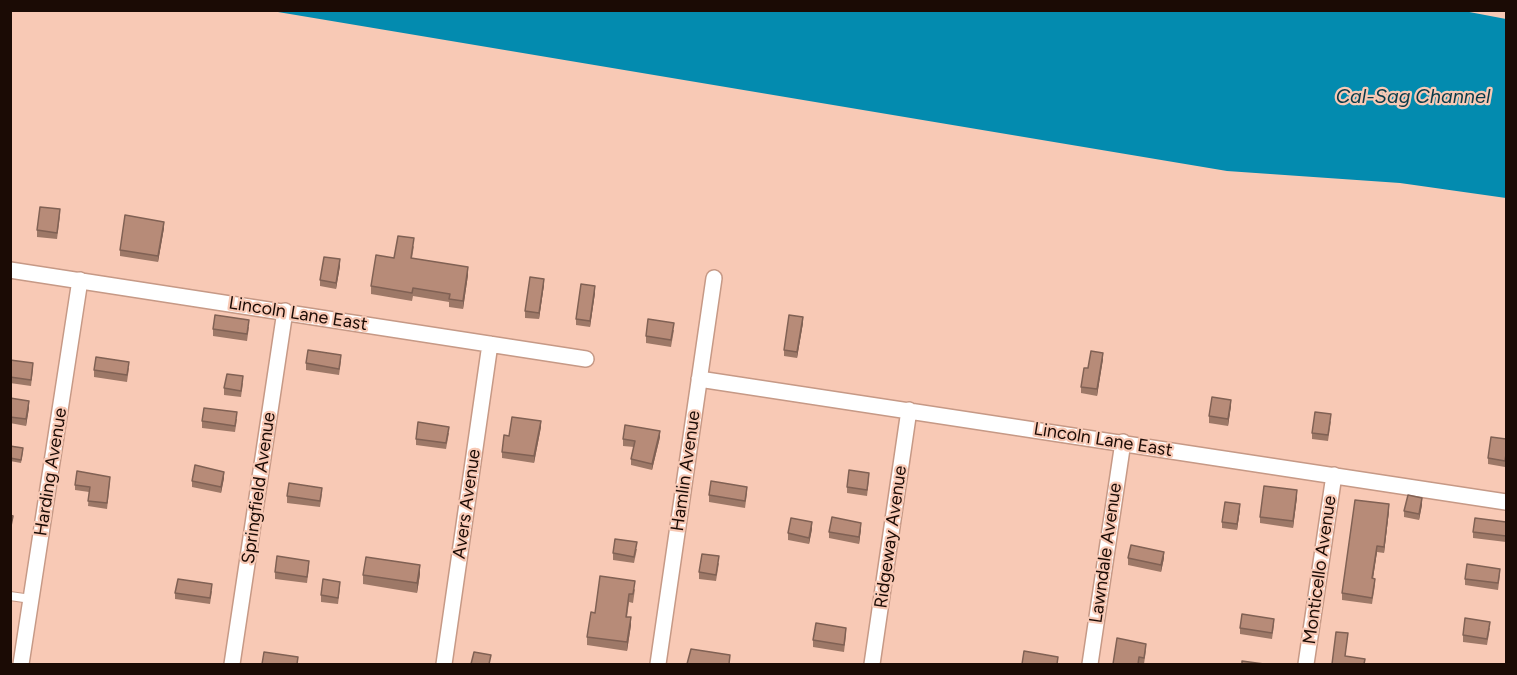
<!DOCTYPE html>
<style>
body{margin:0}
#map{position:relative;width:1517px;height:675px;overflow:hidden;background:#f8c9b5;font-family:Figtree,sans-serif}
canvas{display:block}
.frame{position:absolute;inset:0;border:12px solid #1b0b05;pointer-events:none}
</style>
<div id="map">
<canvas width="1517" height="675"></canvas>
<div class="frame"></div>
</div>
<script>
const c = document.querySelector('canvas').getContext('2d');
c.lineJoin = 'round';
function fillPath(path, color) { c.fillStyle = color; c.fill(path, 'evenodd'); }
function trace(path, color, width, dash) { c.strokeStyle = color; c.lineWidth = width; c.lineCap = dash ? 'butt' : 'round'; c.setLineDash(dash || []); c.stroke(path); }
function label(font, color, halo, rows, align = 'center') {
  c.font = font + ' Figtree,sans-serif'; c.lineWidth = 4.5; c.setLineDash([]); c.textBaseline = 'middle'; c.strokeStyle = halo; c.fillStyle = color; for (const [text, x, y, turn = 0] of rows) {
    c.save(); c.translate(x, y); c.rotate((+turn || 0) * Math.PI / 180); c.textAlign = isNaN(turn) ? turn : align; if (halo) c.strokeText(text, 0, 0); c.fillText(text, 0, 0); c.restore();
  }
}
const water = new Path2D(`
 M272 11H1464L1506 19V198L1400 183 1227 171Z`);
const service = new Path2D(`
 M10 596 31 599`);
const minor = new Path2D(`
 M10 270 586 359
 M699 379 1506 502
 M21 664 80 280
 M232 664 285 311
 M444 664 490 344
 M658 664 714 278
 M872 664 909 410
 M1090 664 1123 442
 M1306 664 1334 475`);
const wall = new Path2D(`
 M60 216 57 239 37 237V230Z
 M164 228 158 262 120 256V250Z
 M414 246 412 258 468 275 463 309 449 307V302L413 296 412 301 371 294V286L394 258Z
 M340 266 336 289 320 286V280Z
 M544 285 539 319 525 318V311Z
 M595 293 590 327 576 325V319Z
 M803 323 797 358 784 356V350Z
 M249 327 247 341 213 336V329Z
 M674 330 671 347 646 343V336Z
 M1103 359 1097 396 1081 393V387L1088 368Z
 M10 360 33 369 31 386 10 383Z
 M341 361 339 375 306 370V363Z
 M129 368 127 382 94 377V370Z
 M243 383 241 397 224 395V388Z
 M10 398 29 408 26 426 10 423Z
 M1231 406 1228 426 1209 423V416Z
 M237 419 235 432 202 428V421Z
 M1331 421 1328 441 1312 439V433Z
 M541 427 534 463 502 458V452L509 436Z
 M449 433 446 449 416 445V439Z
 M660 437 652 470 631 465V459L634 447 623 446V439Z
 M1506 439 1505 467 1488 464V458Z
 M10 446 23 452 21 463 10 461Z
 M224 478 221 493 192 487V481Z
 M869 479 867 496 847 493V487Z
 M110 482 107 509 88 506 89 492 75 490V485Z
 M747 493 745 508 709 502V495Z
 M322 494 320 507 287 503V496Z
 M1297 497 1293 528 1260 523V517Z
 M1422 505 1419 520 1404 517V511Z
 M1240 510 1237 530 1222 528V522Z
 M1389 511 1384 553 1377 552 1373 578 1375 585 1372 604 1342 600V593Z
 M1506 522V542L1473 538V532Z
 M812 529 809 544 788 540V533Z
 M861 529 859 544 829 538V532Z
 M637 549 634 563 613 560V553Z
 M1128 558H1164L1161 572 1128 565Z
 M719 563 716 581 699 579V572Z
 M309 567 307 583 275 579V572Z
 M420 574 417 593 363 584V575Z
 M1500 575 1498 590 1465 585V579Z
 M340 588 338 604 321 602V595Z
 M635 589 633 603 629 602 627 617 631 625 627 651 587 645V637L595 613Z
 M212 591 210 604 175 599V593Z
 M1274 625 1272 639 1240 634V628Z
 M1490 628 1487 645 1463 642V635Z
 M846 635 844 652 813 647V640Z
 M1146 650 1144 664 1139 663V664H1113Z`);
const shadedWall = new Path2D(`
 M164 222V228L158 262V256Z
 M340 259V266L336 289V283Z
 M468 267V275L463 309V301Z
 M544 279V285L539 319V313Z
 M595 286V293L590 327V321Z
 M803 317V323L797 358V352Z
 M1103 353V359L1097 396V389Z
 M1231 400V406L1228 426V419Z
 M29 401V408L26 426V419Z
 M541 421V427L534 463V456Z
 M660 431V437L652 470V464Z
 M224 472V478L221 493V487Z
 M1297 490V497L1293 528V521Z
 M1422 498V505L1419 520V514Z
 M1240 504V510L1237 530V524Z
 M1389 504V511L1384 553V547Z
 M812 522V529L809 544V538Z
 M861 523V529L859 544V537Z
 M1377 546V552L1372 585V578Z
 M1164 552V558L1161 572V565Z
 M420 565V574L417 593V583Z
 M631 617V625L627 651V642Z`);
const building = new Path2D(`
 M40 207 60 209 57 233 37 230Z
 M125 215 164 222 158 256 120 250Z
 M398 236 414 238 411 258 468 267 463 301 449 299 450 294 413 288 412 293 371 286 376 255 394 258Z
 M324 257 340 259 336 283 320 280Z
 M530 277 544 279 539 313 525 311Z
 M581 284 595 286 590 321 576 319Z
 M215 315 249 320 247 334 213 329Z
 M789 315 803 317 797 352 784 350Z
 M648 319 674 323 671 340 646 336Z
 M308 350 341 355 339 369 306 363Z
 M1091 351 1103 353 1097 389 1081 387 1084 368H1088Z
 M96 357 129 362 127 375 94 370Z
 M10 360 33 363 31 380 10 377Z
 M227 374 243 376 241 391 224 388Z
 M1212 397 1231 400 1228 419 1209 416Z
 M10 398 29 401 26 419 10 417Z
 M204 408 237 412 235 426 202 421Z
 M1315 412 1331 414 1328 435 1312 433Z
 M512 417 541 421 534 456 502 452 504 435 509 436Z
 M418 422 449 427 446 443 416 439Z
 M625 425 660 431 652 464 631 459 635 441 623 439Z
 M1491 437 1506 439V454L1505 461 1488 458Z
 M10 446 23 448 21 460 10 458Z
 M195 465 224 472 221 487 192 481Z
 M849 470 869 473 867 490 847 487Z
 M77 471 110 477 107 503 88 501 90 487 75 485Z
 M711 481 747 487 745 501 709 495Z
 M289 483 322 488 320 501 287 496Z
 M1264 486 1297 490 1293 521 1260 517Z
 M1408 495 1422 498 1419 514 1404 511Z
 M1355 500 1389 504 1384 547 1377 546 1372 578 1375 579 1372 598 1342 593Z
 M1225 502 1240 504 1237 524 1222 522Z
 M10 515 13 516 10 531Z
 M832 517 861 523 859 537 829 532Z
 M791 518 812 522 809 538 788 533Z
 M1475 518 1506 522V536L1473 532Z
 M615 539 637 542 634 557 613 553Z
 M1131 545 1164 552 1161 565 1128 558Z
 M702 554 719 556 716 575 699 572Z
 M277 556 309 561 307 577 275 572Z
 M366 557 420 565 417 583 363 575Z
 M1467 564 1500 569 1498 583 1465 579Z
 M600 576 635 581 633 594H629L626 617H631L627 642 587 637 591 612 595 613Z
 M178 579 212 584 210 598 175 593Z
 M323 579 340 582 338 598 321 595Z
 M1242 614 1274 619 1272 633 1240 628Z
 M1465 618 1490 622 1487 639 1463 635Z
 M816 623 846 628 844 645 813 640Z
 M1336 632 1348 633 1345 656 1365 659 1364 664H1332Z
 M1117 638 1146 644 1144 658 1139 657 1138 664H1113Z
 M691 649 730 655 729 664H687Z
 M1024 651 1058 657 1057 664H1022Z
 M264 652 298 657 297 664H262Z
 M474 652 491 655 489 664H471Z
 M1242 661 1264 664H1242Z`);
const streetNames = [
 ["Lincoln Lane East",298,314,9],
 ["Lincoln Lane East",1103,440,9],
 ["Hamlin Avenue",686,471,-82],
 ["Harding Avenue",51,472,-81],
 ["Springfield Avenue",259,488,-82],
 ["Avers Avenue",467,504,-82],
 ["Ridgeway Avenue",891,537,-82],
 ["Lawndale Avenue",1106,553,-82],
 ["Monticello Avenue",1320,570,-82]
];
const waterNames = [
 ["Cal-Sag Channel",1413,97]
];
fillPath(water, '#038baf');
trace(service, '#c69986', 10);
trace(minor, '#c69986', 18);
trace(service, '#fff', 8);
trace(minor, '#fff', 15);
fillPath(wall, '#9d7867');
fillPath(shadedWall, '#806154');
fillPath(building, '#b78b78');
trace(building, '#806154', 1.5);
label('18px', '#1b0b05', '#f8c9b5', streetNames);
label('italic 20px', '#073948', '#f8c9b5', waterNames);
</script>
